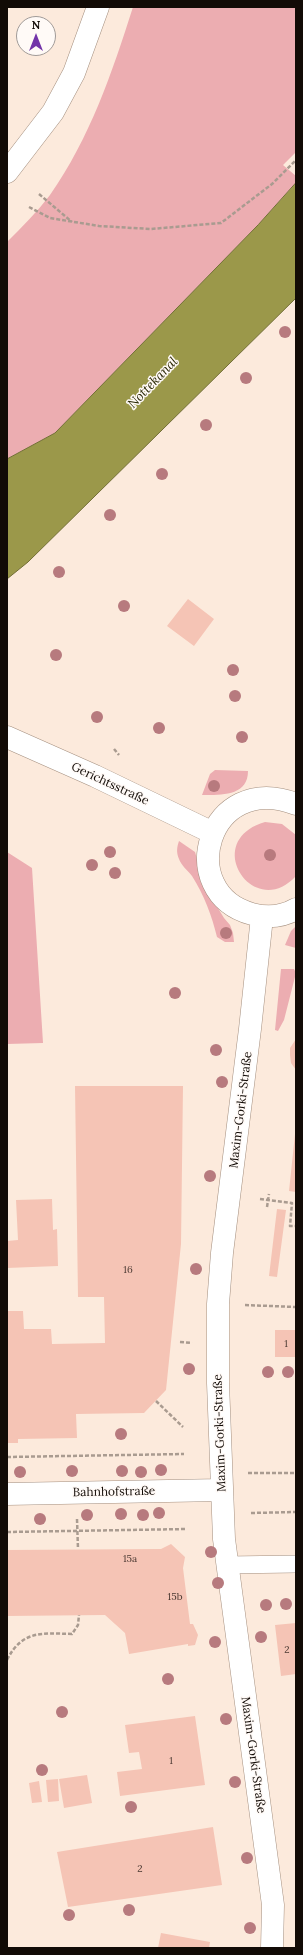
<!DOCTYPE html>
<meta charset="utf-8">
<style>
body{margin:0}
#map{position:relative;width:303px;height:1955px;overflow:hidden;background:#fceadc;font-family:Lora,serif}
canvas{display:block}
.frame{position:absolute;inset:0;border:8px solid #120b06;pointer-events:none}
.north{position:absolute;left:16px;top:16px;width:40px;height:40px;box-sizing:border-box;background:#fffaf7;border:1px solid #a09a97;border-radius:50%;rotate:0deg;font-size:11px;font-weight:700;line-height:16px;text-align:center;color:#120b06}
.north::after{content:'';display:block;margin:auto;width:14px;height:18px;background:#7334a9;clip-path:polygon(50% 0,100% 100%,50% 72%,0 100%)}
</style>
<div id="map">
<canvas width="303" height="1955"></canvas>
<div class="frame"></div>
<div class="north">N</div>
</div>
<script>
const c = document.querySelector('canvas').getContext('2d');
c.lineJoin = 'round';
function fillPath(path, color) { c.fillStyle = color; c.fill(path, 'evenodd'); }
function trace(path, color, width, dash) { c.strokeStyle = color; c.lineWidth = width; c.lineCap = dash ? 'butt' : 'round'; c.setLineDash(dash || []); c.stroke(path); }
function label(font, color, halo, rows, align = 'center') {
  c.font = font + ' Lora,serif'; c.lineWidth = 3; c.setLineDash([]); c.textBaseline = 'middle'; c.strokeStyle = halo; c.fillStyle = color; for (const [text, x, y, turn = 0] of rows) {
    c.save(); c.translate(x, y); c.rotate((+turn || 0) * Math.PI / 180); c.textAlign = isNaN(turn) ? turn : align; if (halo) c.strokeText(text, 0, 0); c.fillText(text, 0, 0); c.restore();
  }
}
const green = new Path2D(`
 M133 7H296V152L283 165 296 176V183L258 225 55 433 7 459V242C22 227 37 212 50 195 90 138 112 73 133 7Z
 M215 770 248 771C248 796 222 795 202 795L210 774Z
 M265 822 282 824 296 835V876C254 922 200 841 265 822Z
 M179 841 195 852 203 879 213 900 224 918 230 925 233 933 234 942H225L217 937C212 916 204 895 192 876 188 871 181 865 179 859 176 852 177 847 179 841Z
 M7 852 32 868 43 1043 7 1044Z
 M296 926V948L285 945 291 931Z
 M281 969H294L296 973 284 1020 278 1031 275 1030Z`);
const water = new Path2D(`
 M296 183V298L28 562 7 579V459L55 433 258 225Z`);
const building = new Path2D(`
 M188 599 214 619 194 646 167 626Z
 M296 1039V1070L291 1063 290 1055V1048Z
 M75 1086H183L181 1244 166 1390 144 1413 76 1414 77 1438 18 1439V1443H7V1311H23L24 1329H51L52 1344 105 1343 104 1297H78Z
 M295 1134H296V1192L289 1191Z
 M52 1199 53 1230 57 1229 58 1266 7 1268V1241L18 1240 16 1200Z
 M277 1209 286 1210 277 1277 269 1276Z
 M275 1330H296V1357H275Z
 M171 1544 185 1557 183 1568 190 1624H193L198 1635 195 1645 188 1646V1644L129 1654 125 1633 105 1615 7 1616V1550L161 1549Z
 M296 1623V1674L281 1676 275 1625Z
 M195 1716 205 1785 120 1796 117 1772 142 1769 139 1752 129 1753 125 1725Z
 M87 1775 92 1803 64 1808 59 1779Z
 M58 1779 59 1801 48 1802 46 1780Z
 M39 1781 42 1802 32 1803 29 1783Z
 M213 1827 222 1885 68 1907 57 1852Z
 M161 1933 210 1942 209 1948H158Z`);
const path = new Path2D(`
 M39 194 72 222
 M29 207 50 218 99 226 151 229 221 223 272 184 296 160
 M114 749 119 755
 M260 1199 292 1203 290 1226H296
 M267 1207 269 1194
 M245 1305 296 1307
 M180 1342 192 1343
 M156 1401 183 1427
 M7 1457 184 1454
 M248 1473H296
 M251 1513 296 1512
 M77 1519 78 1549
 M7 1532 187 1529
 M7 1660C22 1630 42 1633 72 1634L78 1625 79 1615`);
const lane = new Path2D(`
 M227 1565 296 1564`);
const street = new Path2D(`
 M262 917 250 1029 222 1253 218 1304V1383L224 1539 273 1905 272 1948
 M7 1494 221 1490`);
const secondary = new Path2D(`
 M7 172 53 112 74 73 98 7
 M7 737 95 776 213 833
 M296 804C207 770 174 893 252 914 267 918 282 917 296 909`);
const trees = [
 [285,332],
 [246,378],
 [206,425],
 [162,474],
 [110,515],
 [59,572],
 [124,606],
 [56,655],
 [233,670],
 [235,696],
 [97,717],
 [159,728],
 [242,737],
 [214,786],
 [110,852],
 [270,855],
 [92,865],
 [115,873],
 [226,933],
 [175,993],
 [216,1050],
 [222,1082],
 [210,1176],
 [196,1269],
 [189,1369],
 [268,1372],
 [288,1372],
 [121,1434],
 [161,1470],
 [72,1471],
 [122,1471],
 [20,1472],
 [141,1472],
 [159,1513],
 [121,1514],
 [87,1515],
 [143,1515],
 [40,1519],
 [211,1552],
 [218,1583],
 [286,1604],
 [266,1605],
 [261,1637],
 [215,1642],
 [168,1679],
 [62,1712],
 [226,1719],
 [42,1770],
 [235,1782],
 [131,1807],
 [247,1858],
 [129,1910],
 [69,1915],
 [250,1928]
];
const numberNames = [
 ["16",128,1270],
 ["1",286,1344],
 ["15a",130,1559],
 ["15b",175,1597],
 ["2",287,1650],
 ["1",171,1761],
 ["2",140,1869]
];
const streetNames = [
 ["Gerichtsstraße",110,784,25],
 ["Maxim-Gorki-Straße",241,1110,-83],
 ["Maxim-Gorki-Straße",220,1433,-92],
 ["Bahnhofstraße",114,1492,-1],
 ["Maxim-Gorki-Straße",253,1755,82]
];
const waterNames = [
 ["Nottekanal",153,383,-46]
];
fillPath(green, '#ecadb1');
fillPath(water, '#9b984a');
trace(water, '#726e36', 1);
fillPath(building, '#f5c4b5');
trace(lane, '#a48f7f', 18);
trace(street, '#a48f7f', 23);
trace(secondary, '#a48f7f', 23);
trace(path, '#a99b90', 2.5, [4, 2]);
trace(lane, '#fff', 17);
trace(street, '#fff', 22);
trace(secondary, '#fff', 22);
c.fillStyle = '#b77a7e';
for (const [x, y] of trees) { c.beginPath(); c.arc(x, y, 6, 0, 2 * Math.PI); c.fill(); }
label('10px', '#4b3932', null, numberNames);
label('12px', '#120b06', '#fffaf7', streetNames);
label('italic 13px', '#2d2b08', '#fffaf7', waterNames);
</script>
